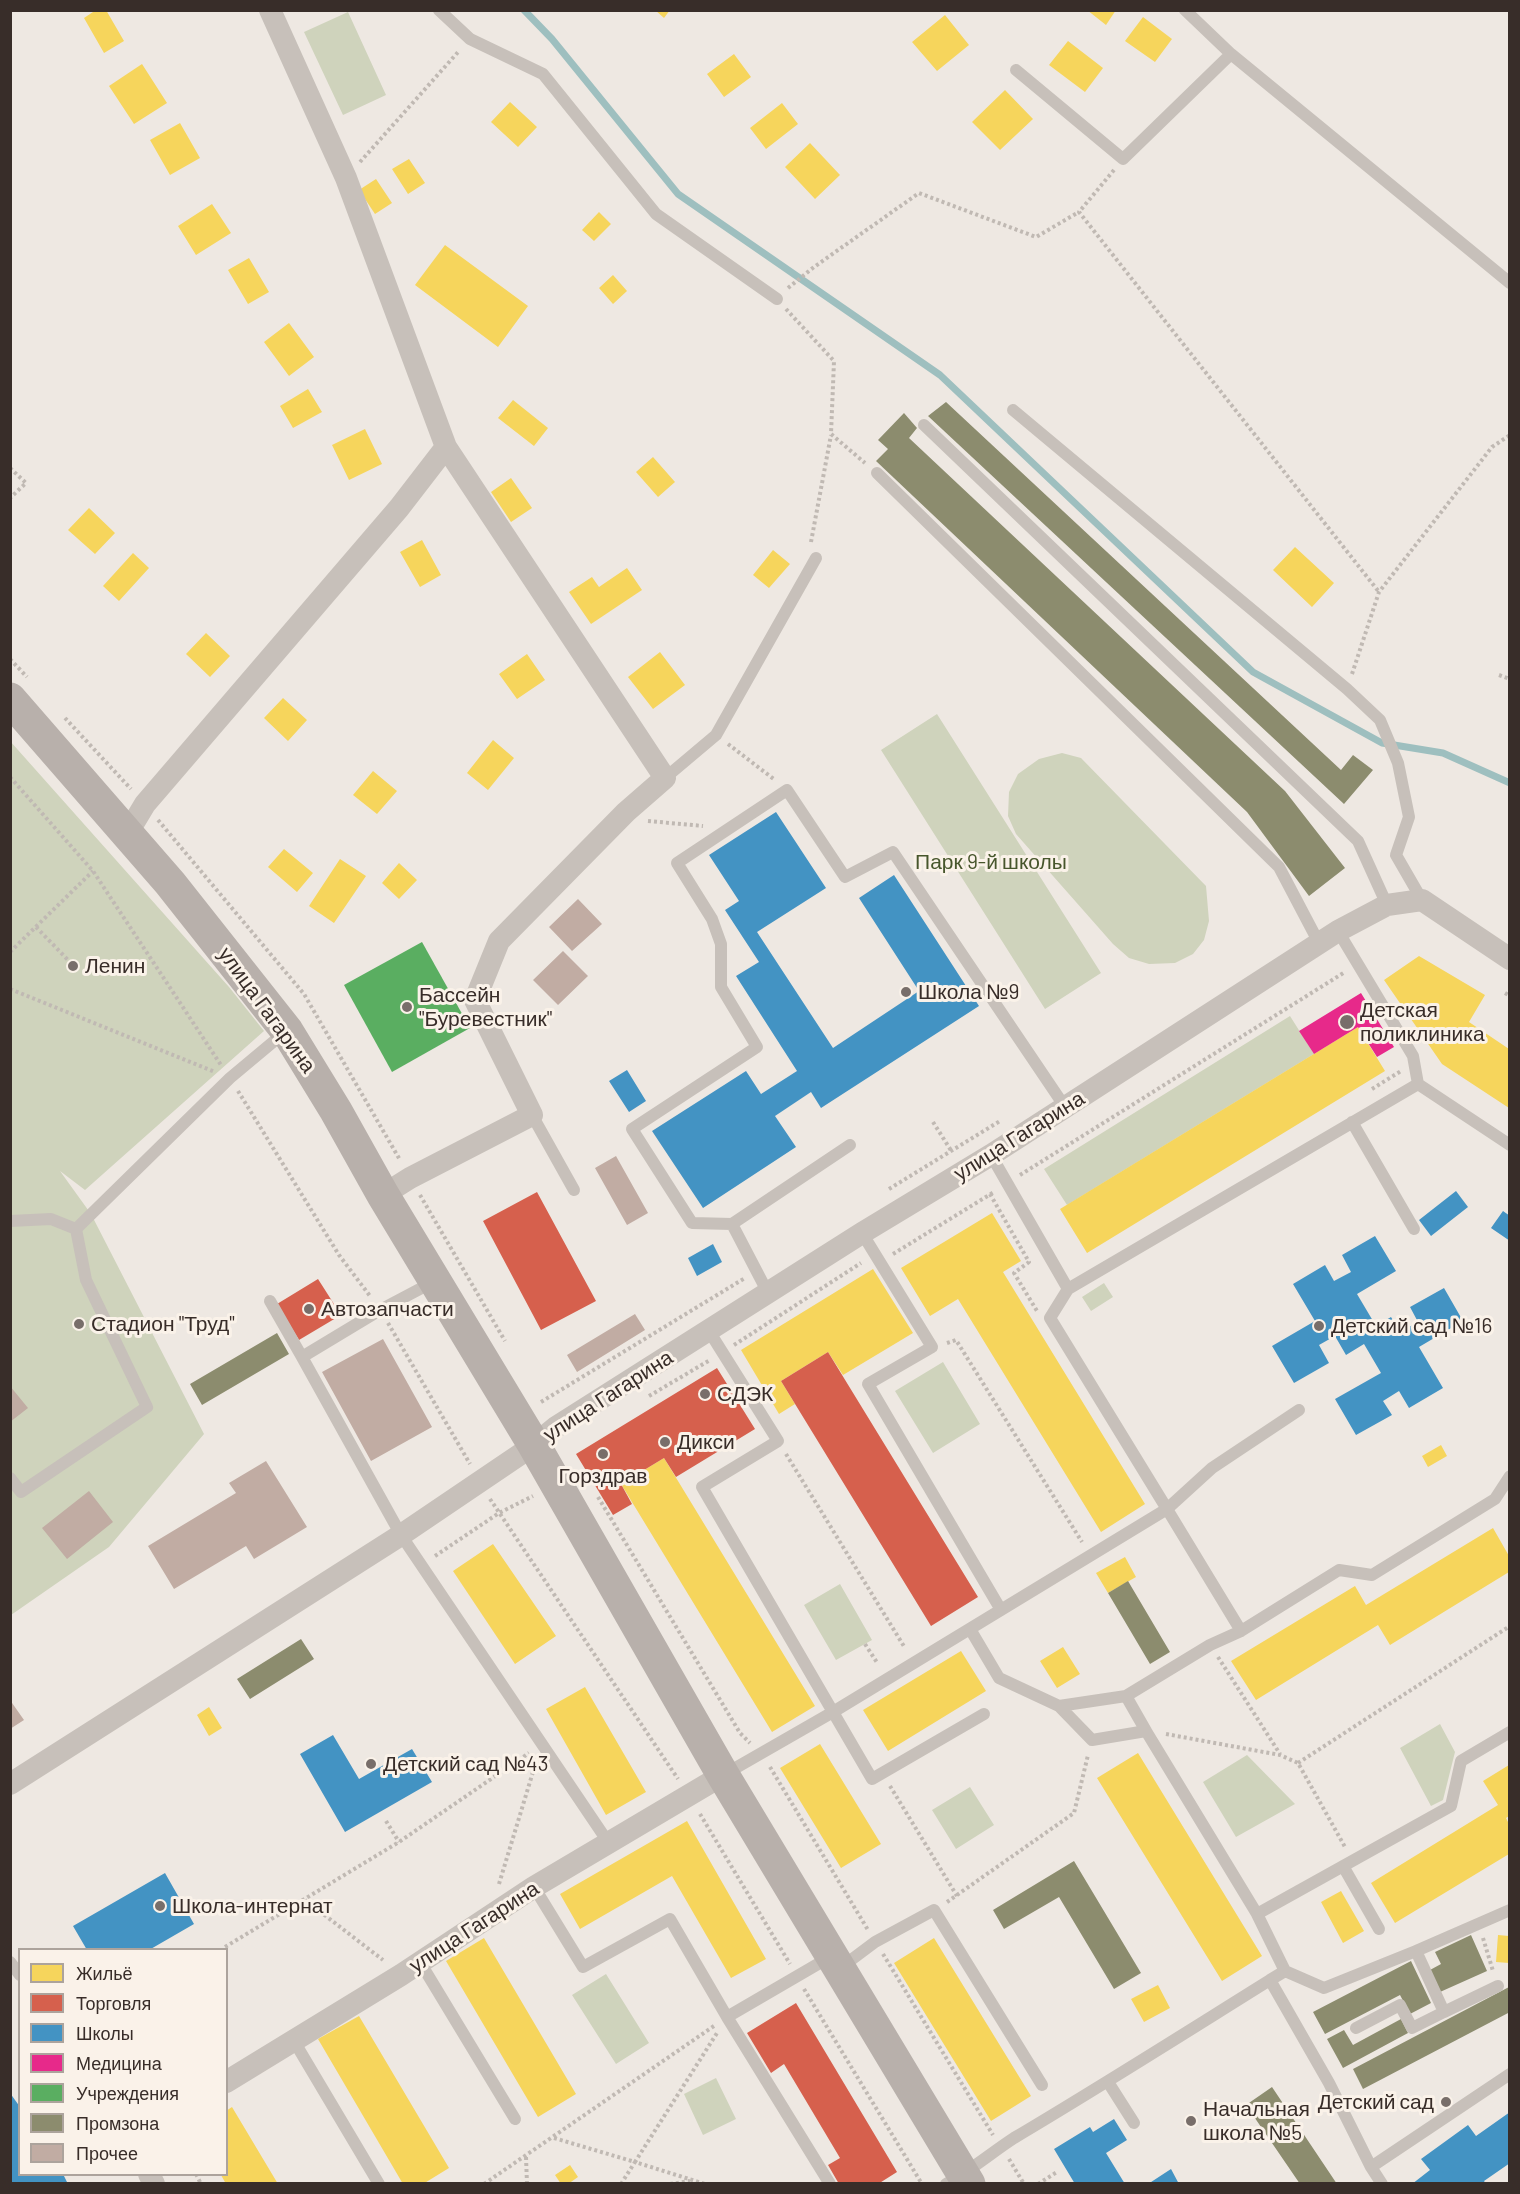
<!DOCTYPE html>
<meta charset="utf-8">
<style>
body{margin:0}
#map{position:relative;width:1520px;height:2194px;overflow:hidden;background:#eee8e2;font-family:Barlow,sans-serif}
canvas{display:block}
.frame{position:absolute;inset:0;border:12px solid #382d29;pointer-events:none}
.legend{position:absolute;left:18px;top:1948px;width:210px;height:228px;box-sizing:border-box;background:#faf2e9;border:2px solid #aca39c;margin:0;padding:8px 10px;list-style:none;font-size:18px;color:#382d29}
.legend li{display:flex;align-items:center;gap:12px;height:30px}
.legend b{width:30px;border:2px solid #aca39c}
</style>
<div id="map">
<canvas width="1520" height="2194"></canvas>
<div class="frame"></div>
<ul class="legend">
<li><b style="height:16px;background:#f6d55c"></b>Жильё</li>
<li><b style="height:16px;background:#d6604d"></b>Торговля</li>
<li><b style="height:16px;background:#4393c3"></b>Школы</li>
<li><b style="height:16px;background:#e7298a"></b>Медицина</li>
<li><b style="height:16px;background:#5aae61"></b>Учреждения</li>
<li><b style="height:16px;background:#8c8c6e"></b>Промзона</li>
<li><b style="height:16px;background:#c1aca3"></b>Прочее</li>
</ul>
</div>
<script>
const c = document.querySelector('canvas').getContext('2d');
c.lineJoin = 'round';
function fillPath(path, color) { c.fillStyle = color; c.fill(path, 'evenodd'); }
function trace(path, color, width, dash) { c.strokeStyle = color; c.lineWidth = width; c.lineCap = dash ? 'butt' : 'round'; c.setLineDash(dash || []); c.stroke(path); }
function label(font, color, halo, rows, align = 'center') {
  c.font = font + ' Barlow,sans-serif'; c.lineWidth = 6; c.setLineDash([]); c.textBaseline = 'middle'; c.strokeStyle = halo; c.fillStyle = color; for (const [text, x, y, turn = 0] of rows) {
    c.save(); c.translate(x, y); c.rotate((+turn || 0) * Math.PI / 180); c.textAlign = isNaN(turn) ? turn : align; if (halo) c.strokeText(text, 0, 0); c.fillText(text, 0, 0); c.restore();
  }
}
const green = new Path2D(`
 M348 12 386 95 343 115 304 32Z
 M937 714 1101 973 1045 1009 881 750Z
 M10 741 229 987 264 1031 85 1190 60 1171 91 1214 204 1434 109 1547 11 1615Z
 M1062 753 1081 758 1206 886 1209 921 1204 940 1193 954 1175 963 1149 964 1129 958 1113 944 1016 834 1008 816 1009 792 1018 774 1039 759Z
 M1290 1016 1314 1054 1067 1205 1044 1169Z
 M1104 1283 1113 1297 1091 1311 1082 1297Z
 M943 1362 980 1424 933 1453 895 1391Z
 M840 1584 872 1640 836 1660 804 1605Z
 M1440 1724 1455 1752 1443 1800 1431 1806 1400 1748Z
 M1247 1755 1295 1804 1236 1837 1203 1782Z
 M970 1787 994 1825 956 1849 932 1810Z
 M606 1974 649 2043 616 2064 572 1995Z
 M716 2078 736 2119 703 2135 684 2094Z`);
const homes = new Path2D(`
 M96 10H106L124 41 104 53 84 18Z
 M655 10H670L664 18Z
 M1087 10H1116L1106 25Z
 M945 15 969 45 937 71 912 42Z
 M1143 17 1172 39 1155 62 1125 41Z
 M1068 41 1103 68 1085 92 1049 65Z
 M734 54 751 77 724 97 707 74Z
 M142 64 167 103 134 124 109 86Z
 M1005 90 1033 119 1000 150 972 122Z
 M510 102 537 127 518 147 491 122Z
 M782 103 798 124 766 149 750 128Z
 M180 123 200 158 170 175 150 140Z
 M810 143 840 175 815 199 785 167Z
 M409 159 425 183 408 194 392 169Z
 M376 179 392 203 375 214 359 190Z
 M212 204 231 233 196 255 178 226Z
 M599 212 611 224 594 241 582 230Z
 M445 245 528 306 498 347 415 285Z
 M249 258 269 292 248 304 228 270Z
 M613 275 627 291 613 304 599 288Z
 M289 323 314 357 289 376 264 342Z
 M308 389 322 412 293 428 280 406Z
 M513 400 548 428 534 446 498 418Z
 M365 429 382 464 349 480 332 445Z
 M653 457 675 482 658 497 636 472Z
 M511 478 532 508 511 522 491 492Z
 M89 508 115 533 95 554 68 530Z
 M422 540 441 575 420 587 400 552Z
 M1295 547 1334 583 1312 607 1273 570Z
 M773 550 790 564 769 588 753 575Z
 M133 553 149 568 119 601 103 586Z
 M627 568 642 590 591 624 569 592 592 577 599 587Z
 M206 633 230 656 210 677 186 654Z
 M660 652 685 685 653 709 628 677Z
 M527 654 545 680 517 699 499 674Z
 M283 698 307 720 288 741 264 718Z
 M493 740 514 758 488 790 467 773Z
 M373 771 397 791 377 814 353 795Z
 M284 849 313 873 297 892 268 867Z
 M340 859 366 876 334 923 309 906Z
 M399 863 417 880 399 899 382 883Z
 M1419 956 1485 995 1469 1022 1509 1049V1108L1442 1064 1384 980Z
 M1358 1027 1385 1071 1087 1253 1060 1209Z
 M992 1213 1021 1261 1003 1272 1145 1504 1101 1532 958 1299 930 1316 901 1268Z
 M873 1269 913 1333 843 1375 828 1352 781 1381 795 1404 779 1414 741 1350Z
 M1441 1445 1447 1456 1428 1467 1422 1456Z
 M664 1458 815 1706 772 1732 621 1484Z
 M1493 1528 1509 1556V1572L1390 1645 1378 1625 1256 1700 1231 1661 1355 1586 1366 1605Z
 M493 1544 556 1636 515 1664 453 1571Z
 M1125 1557 1136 1577 1108 1593 1096 1573Z
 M1063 1647 1080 1674 1057 1688 1040 1661Z
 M961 1651 986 1691 888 1751 863 1710Z
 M585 1687 646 1792 606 1815 546 1709Z
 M209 1707 222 1728 209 1736 197 1715Z
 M820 1744 881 1844 841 1868 780 1768Z
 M1138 1753 1262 1956 1222 1981 1097 1778Z
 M1509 1765V1816L1506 1818 1509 1824V1854L1395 1923 1371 1883 1498 1805 1483 1781Z
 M687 1821 766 1959 731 1978 672 1876 580 1929 560 1894Z
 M1341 1891 1364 1931 1343 1943 1321 1902Z
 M1498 1935 1509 1936V1963L1496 1962Z
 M484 1938 576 2094 538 2117 446 1961Z
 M934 1938 1031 2096 991 2121 894 1963Z
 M1158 1985 1170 2008 1144 2022 1131 1999Z
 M359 2016 449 2168 423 2184H403L318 2039Z
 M232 2107 278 2184H226L221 2175H226V2111Z
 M570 2165 578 2177 568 2184H561L555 2175Z`);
const shops = new Path2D(`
 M537 1192 596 1301 541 1330 483 1221Z
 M318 1279 341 1315 299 1340 277 1304Z
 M828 1352 978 1597 931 1626 781 1381Z
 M717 1368 755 1429 676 1477 664 1458 621 1484 632 1504 613 1515 576 1454Z
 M796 2003 897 2172 878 2184H839L828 2165 840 2158 784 2064 771 2073 747 2033Z`);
const schools = new Path2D(`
 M776 812 826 888 757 932 833 1048 919 991 859 898 894 875 979 1006 821 1108 811 1092 775 1116 796 1147 703 1208 652 1131 746 1071 761 1094 797 1071 736 976 759 962 725 910 739 901 709 855Z
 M627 1070 646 1101 629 1112 609 1081Z
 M1456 1191 1468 1207 1431 1236 1419 1220Z
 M1503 1211 1510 1216V1241L1491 1228Z
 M1375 1236 1396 1271 1357 1294 1376 1326 1391 1317 1400 1332 1418 1322 1410 1307 1444 1288 1463 1321 1419 1347 1443 1388 1409 1408 1399 1391 1383 1401 1392 1415 1356 1435 1335 1399 1381 1373 1364 1344 1346 1355 1335 1336 1319 1345 1329 1363 1294 1383 1272 1346 1315 1321 1293 1284 1325 1265 1334 1281 1351 1272 1342 1255Z
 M713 1244 722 1262 697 1276 688 1258Z
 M333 1735 359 1779 412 1749 432 1782 345 1832 300 1754Z
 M165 1873 194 1924 149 1950H87L73 1926Z
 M10 2093 20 2107V2174H63L68 2184H10Z
 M1510 2112V2163L1484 2181 1486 2184H1412L1430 2170 1421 2159 1468 2125 1476 2136Z
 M1114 2119 1127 2140 1106 2153 1125 2184H1075L1054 2149 1090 2127 1093 2132Z
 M1171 2169 1179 2184H1148Z`);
const health = new Path2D(`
 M1361 993 1394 1047 1377 1057 1358 1027 1314 1054 1299 1031Z`);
const public = new Path2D(`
 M422 942 470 1028 392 1072 344 985Z`);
const industry = new Path2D(`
 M946 402 1341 770 1353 755 1373 770 1344 804 928 416Z
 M904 413 917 428 909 438 1285 791 1345 868 1309 896 1247 812 876 461 888 449 878 440Z
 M277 1333 289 1354 202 1405 190 1384Z
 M1128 1581 1170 1652 1150 1664 1108 1593Z
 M301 1639 314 1659 250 1699 237 1679Z
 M1074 1861 1141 1973 1114 1989 1059 1897 1004 1929 993 1910Z
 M1471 1935 1487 1971 1440 1992 1430 1970 1441 1964 1435 1952Z
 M1411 1961 1431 2003 1410 2014 1400 1995 1325 2034 1313 2012Z
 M1509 1987 1510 2012 1363 2089 1353 2069Z
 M1401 2019 1408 2033 1343 2068 1327 2039 1344 2030 1353 2045Z
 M1272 2087 1337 2184H1300L1246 2105Z`);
const stream = new Path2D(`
 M524 10 552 39 678 194 940 375 1253 672 1382 743 1443 753 1510 783`);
const building = new Path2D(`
 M578 899 602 924 572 951 549 927Z
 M563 951 588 976 558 1005 533 980Z
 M616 1156 648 1213 627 1225 595 1168Z
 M635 1314 645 1330 577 1372 567 1355Z
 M383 1339 432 1427 371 1461 322 1372Z
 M10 1386 28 1408 10 1422Z
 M266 1461 307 1527 254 1559 246 1546 174 1589 148 1546 236 1493 229 1483Z
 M89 1491 113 1522 67 1559 42 1528Z
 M10 1700 24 1720 10 1729Z`);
const path = new Path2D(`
 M360 162 459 51
 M1114 170 1079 212 1379 592
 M788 288 814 267 919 193 1036 237 1079 212
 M786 309 834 361 831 434 865 463
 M10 468 26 483 10 498
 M811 542 831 435
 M10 659 27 677
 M1352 674 1379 592 1492 447 1510 435
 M1499 675 1510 679
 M65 718 131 789
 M728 744 775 780
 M10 777 93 871 221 1065
 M158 820 304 994 400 1160
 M648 821 703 826
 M36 927 68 960
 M10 952 93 871
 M10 989 215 1072
 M1505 993 1510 996
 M1372 1089 1401 1071
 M238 1091 339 1255 370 1296
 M933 1122 952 1152
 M1020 1175 1345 972
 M889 1189 1000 1121
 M990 1194 1029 1262 1014 1273 1037 1311
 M420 1195 505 1341
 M893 1254 994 1192
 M388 1323 470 1464
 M947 1343 956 1340 1082 1542
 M734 1345 861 1263
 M649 1396 710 1360
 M541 1402 745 1278
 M786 1454 905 1648
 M598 1497 740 1733 750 1743
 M490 1499 678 1779
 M435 1556 499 1513 533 1496
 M865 1644 878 1664
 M1218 1657 1280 1754
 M1166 1734 1280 1755 1298 1763 1345 1847
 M1298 1763 1510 1626
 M770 1767 868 1930
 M890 1786 957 1896
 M700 1814 790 1964
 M386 1821 399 1842
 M499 1884 536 1762
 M305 1900 383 1960
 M947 1902 1074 1813 1088 1755
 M1483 1938 1493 1971
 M225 1947 399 1842 529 1753
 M883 1954 993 2135
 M804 1989 922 2184
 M554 2138 635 2162 717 2033
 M526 2157 527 2184
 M1009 2159 1024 2184
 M196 2174 201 2184
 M484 2184 714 2026
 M621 2184 635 2162 705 2184
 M670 2184 690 2181
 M1038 2184 1057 2172`);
const service = new Path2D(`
 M439 10 470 39 543 74 656 214 777 299
 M1185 10 1231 54 1510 283
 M1016 70 1123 159 1231 54
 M1013 410 1347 689 1380 720 1398 763 1409 817 1396 855 1422 900
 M924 425 1358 841 1387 905
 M877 473 1279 867 1319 943
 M665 778 716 735 816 558
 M1338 931 1413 1056 1418 1084 1510 1145
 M532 1115 574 1190
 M1352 1122 1414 1229
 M991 1155 1068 1289 1418 1084
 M10 1221 51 1219 76 1229
 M732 1224 692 1223 632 1129 757 1047 721 987V944L712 919 677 863 787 790 845 877 893 852 1065 1107
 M862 1233 932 1347 868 1384 1001 1610
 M433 1282 380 1310 302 1357 401 1535 608 1842
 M768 1293 732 1224 850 1145
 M270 1301 302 1357
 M709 1331 778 1441 702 1487 872 1779 984 1714
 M1299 1410 1212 1468 1167 1509 1241 1631 1339 1570 1372 1575 1495 1499 1510 1476
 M10 1478 21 1492 147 1407 86 1280 76 1229 230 1078 285 1032
 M970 1629 999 1678 1059 1706 1092 1740 1146 1731 1126 1696 1210 1645 1241 1631
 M1059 1706 1126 1696
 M1146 1731 1257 1914 1451 1806 1461 1761 1510 1732
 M725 1774 833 1712 1167 1509 1050 1318 1068 1289
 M1343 1866 1379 1929
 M534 1887 583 1967 670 1919 727 2017 830 1957
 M1257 1914 1285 1971
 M1416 1951 1444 2012 1498 1986
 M10 1962 20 1975
 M420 1962 515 2119
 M839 1969 875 1942 934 1910 1042 2085
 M1270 1980 1285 1971 1324 1988 1416 1951 1510 1910
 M727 2017 830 2184
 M1356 2028 1400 2005 1412 2028 1444 2012
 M294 2041 379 2184
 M1108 2082 1134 2123
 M1371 2167 1510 2074
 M946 2184C970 2171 991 2153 1014 2138 1100 2087 1185 2033 1270 1980L1329 2083 1371 2167 1382 2184`);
const minor = new Path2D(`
 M127 834 145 804 399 508 446 447 346 178 270 10
 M383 1195 410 1178 532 1115 475 1000 499 941 626 812 665 778 446 447
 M10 1784 401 1535 534 1445 556 1427 862 1233 991 1155 1338 931 1387 905 1422 900 1510 959
 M226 2082 401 1975 534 1887 723 1775
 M149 2174 154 2184`);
const secondary = new Path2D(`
 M10 699 170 883 287 1031 336 1111 383 1195 534 1445 723 1775 969 2184`);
const markers = [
 [73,966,6,"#786e6a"],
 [906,992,6,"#786e6a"],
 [407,1007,6,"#786e6a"],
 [1347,1022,8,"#786e6a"],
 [309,1309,6,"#786e6a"],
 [79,1324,6,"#786e6a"],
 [1319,1326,6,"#786e6a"],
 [705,1394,6,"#786e6a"],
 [665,1442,6,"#786e6a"],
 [603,1454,6,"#786e6a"],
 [371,1764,6,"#786e6a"],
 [160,1906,6,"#786e6a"],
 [1446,2102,6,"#786e6a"],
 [1191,2121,6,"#786e6a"]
];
const parkNames = [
 ["Парк 9-й школы",991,862]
];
const poiNames = [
 ["Ленин",85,966],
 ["Школа №9",918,992],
 ["Бассейн",419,995],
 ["\"Буревестник\"",419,1019],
 ["Детская",1360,1010],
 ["поликлиника",1360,1034],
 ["Автозапчасти",321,1309],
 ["Стадион \"Труд\"",91,1324],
 ["Детский сад №16",1331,1326],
 ["СДЭК",717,1394],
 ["Дикси",677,1442],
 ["Горздрав",603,1476,"center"],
 ["Детский сад №43",383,1764],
 ["Школа-интернат",172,1906],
 ["Детский сад",1434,2102,"right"],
 ["Начальная",1203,2109],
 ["школа №5",1203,2133]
];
const streetNames = [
 ["улица Гагарина",267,1010,54],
 ["улица Гагарина",1019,1136,-32],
 ["улица Гагарина",608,1396,-33],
 ["улица Гагарина",474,1927,-33]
];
fillPath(green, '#cfd3bc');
fillPath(homes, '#f6d55c');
fillPath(shops, '#d6604d');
fillPath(schools, '#4393c3');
fillPath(health, '#e7298a');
fillPath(public, '#5aae61');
fillPath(industry, '#8c8c6e');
trace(stream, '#9ebfbf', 7);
fillPath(building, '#c1aca3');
trace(path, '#c0b9b3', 4, [3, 3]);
trace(service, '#c7c0ba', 12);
trace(minor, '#c7c0ba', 22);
trace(secondary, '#b8b0ab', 33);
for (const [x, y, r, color] of markers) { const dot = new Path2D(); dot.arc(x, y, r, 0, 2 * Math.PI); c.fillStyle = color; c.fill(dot); trace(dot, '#faf2e9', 2); }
label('21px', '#47562c', '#faf2e9', parkNames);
label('21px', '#382d29', '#faf2e9', poiNames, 'left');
label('21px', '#382d29', '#faf2e9', streetNames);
</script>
